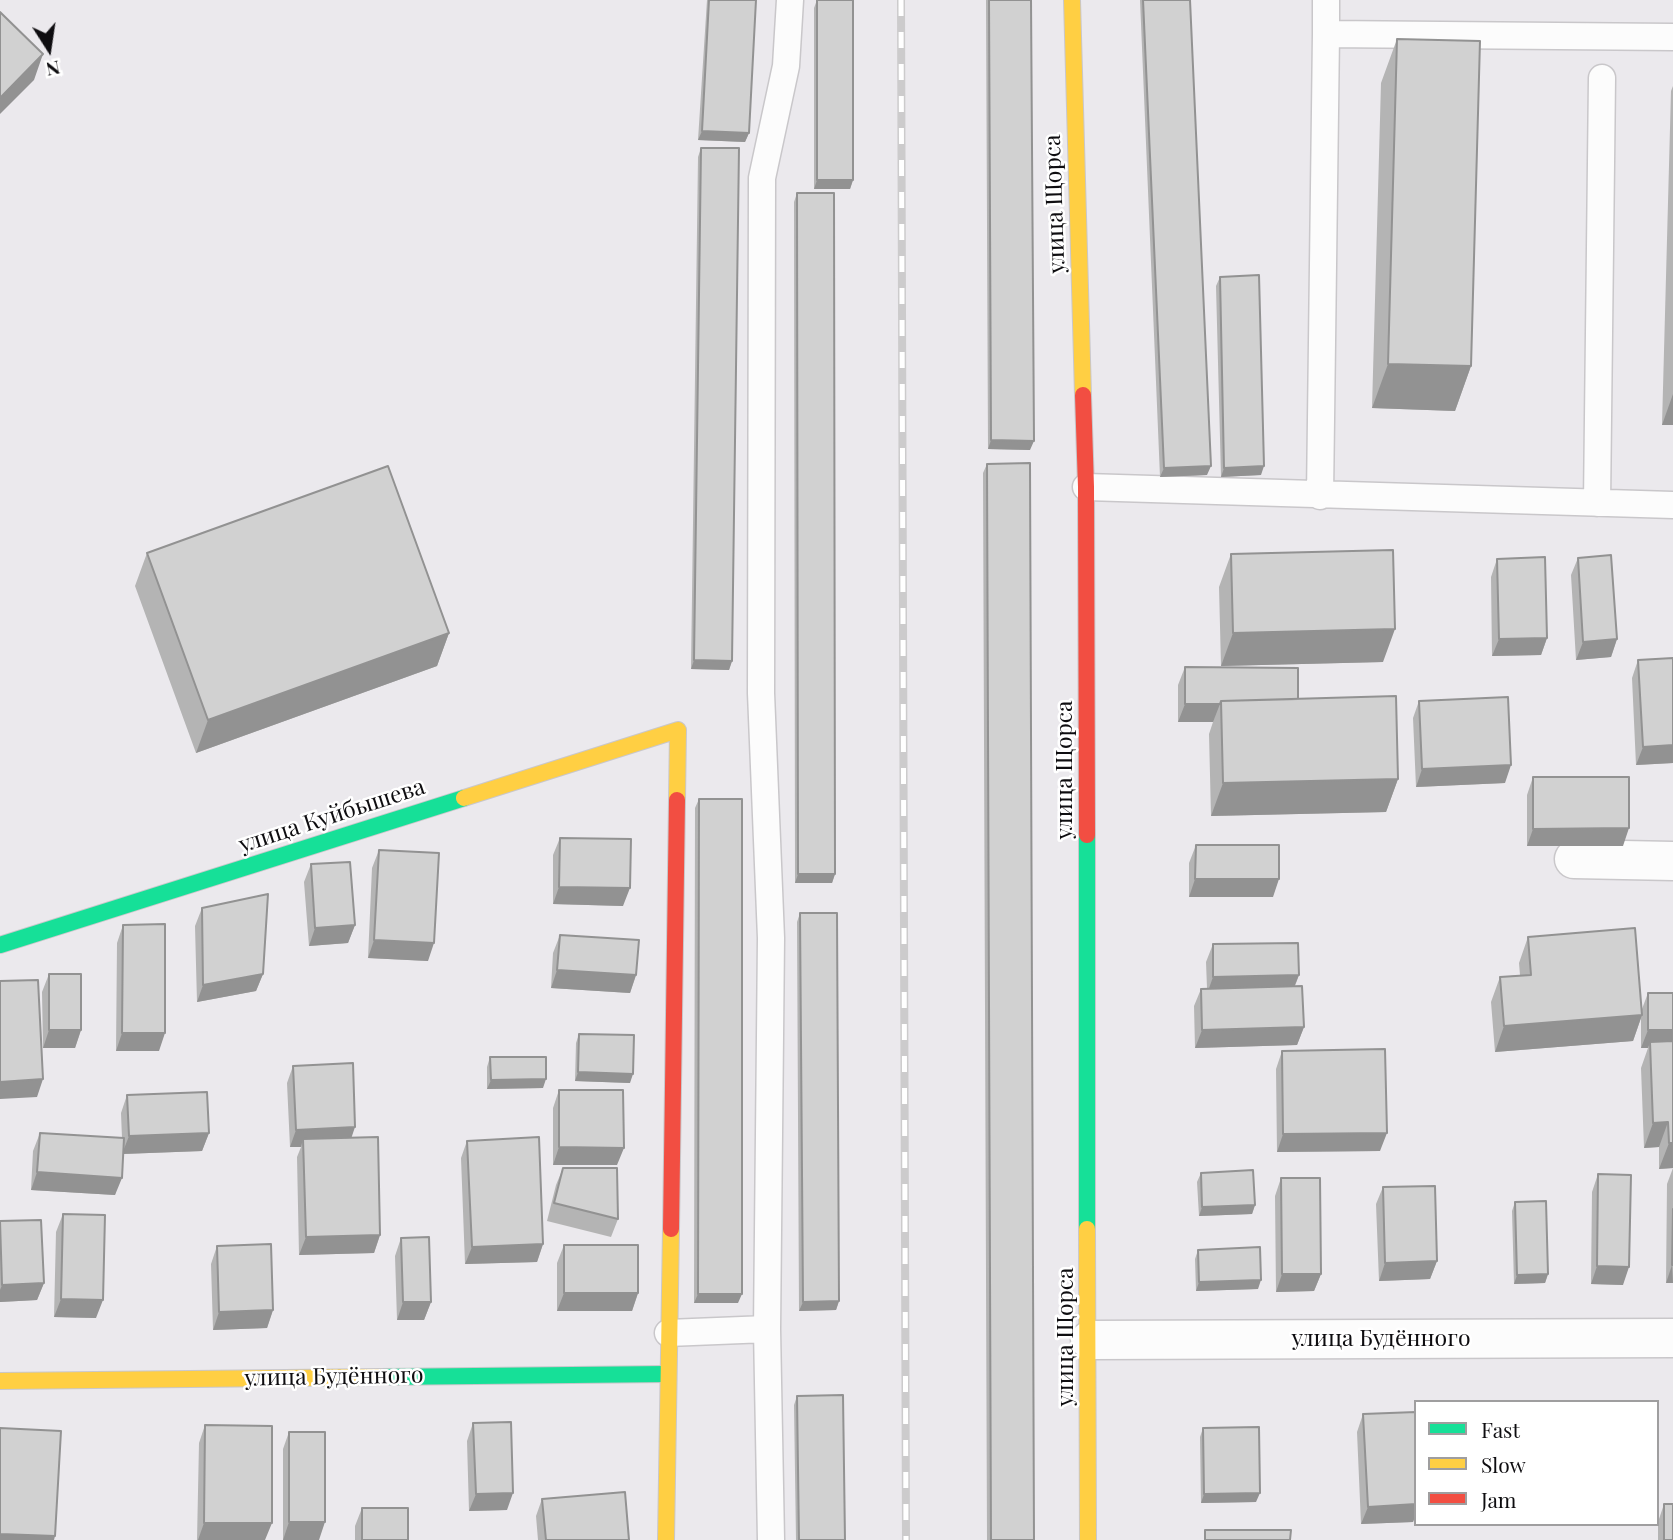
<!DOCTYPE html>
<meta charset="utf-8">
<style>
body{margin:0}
#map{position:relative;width:1673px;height:1540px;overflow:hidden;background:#ebe9ed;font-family:"Playfair Display",serif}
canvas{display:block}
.legend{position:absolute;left:1414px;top:1400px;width:245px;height:126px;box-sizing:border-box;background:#fff;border:2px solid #9f9e9f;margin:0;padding:9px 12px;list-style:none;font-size:21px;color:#0e0d10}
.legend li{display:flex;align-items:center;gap:14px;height:35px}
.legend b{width:35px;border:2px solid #9f9e9f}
.north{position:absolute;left:14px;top:14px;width:70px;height:70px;-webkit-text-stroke:5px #fff;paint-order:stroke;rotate:168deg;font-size:19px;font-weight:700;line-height:28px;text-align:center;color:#0e0d10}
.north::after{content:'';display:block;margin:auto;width:24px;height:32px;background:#0e0d10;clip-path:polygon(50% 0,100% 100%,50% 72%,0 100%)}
</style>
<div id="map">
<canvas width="1673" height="1540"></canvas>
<ul class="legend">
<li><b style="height:9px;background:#16e098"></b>Fast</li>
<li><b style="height:9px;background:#ffcf43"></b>Slow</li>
<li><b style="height:9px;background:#f24e42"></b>Jam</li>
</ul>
<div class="north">N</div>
</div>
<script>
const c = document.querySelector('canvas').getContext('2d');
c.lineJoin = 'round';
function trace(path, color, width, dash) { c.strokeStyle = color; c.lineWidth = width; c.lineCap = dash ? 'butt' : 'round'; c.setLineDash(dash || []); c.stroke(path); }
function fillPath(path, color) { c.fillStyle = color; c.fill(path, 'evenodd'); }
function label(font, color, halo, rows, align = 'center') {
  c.font = font + ' "Playfair Display",serif'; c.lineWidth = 5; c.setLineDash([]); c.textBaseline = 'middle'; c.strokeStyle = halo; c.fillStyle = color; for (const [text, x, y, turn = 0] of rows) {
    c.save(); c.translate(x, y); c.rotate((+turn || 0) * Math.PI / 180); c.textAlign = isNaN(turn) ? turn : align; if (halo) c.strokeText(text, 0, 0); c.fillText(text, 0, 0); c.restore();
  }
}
const lane = new Path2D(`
 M1326 34V0
 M1086 487 1673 505
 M1320 496 1326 34 1673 37
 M1597 503 1602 78
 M767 1329 771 1540
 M668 1333 767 1329 771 938 761 693 762 178 786 66 790 0`);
const street = new Path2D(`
 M1574 859 1673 861
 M1090 1340 1673 1338`);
const fast = new Path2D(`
 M1087 835V1229
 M0 945 464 798
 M380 1377 667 1374`);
const slow = new Path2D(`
 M1072 0 1083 395
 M464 798 678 730 677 800
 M1087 1229 1088 1540
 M0 1381 380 1377
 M666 1540 671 1229`);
const jam = new Path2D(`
 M1083 395 1086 487 1087 835
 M671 1229 677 800`);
const rail = new Path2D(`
 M901 0 906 1540`);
const wall = new Path2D(`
 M707 0H756L749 133 745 142 698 140Z
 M817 0 853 180 850 189H814V8Z
 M986 0H1031L1030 450 988 449Z
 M1140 0H1190L1207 475 1160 477Z
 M1397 39 1471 366 1455 411 1372 408 1381 83Z
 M1673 86V425H1662L1671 91Z
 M701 148 732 661 729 670 691 669 698 157Z
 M797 193 835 874 832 883H795L794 202Z
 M1220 277 1261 475 1221 477 1216 286Z
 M987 464 1034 1540H987L983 473Z
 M147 553 449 633 437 666 196 753 135 586Z
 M1231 554 1383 662 1221 666 1219 587Z
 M1578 558 1617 639 1611 657 1576 660 1571 575Z
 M1497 559 1547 638 1541 655 1492 656 1491 577Z
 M1673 658V763L1636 765 1632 678 1638 660Z
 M1185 667 1298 699 1398 779 1386 812 1211 816 1209 734 1213 722H1178V685Z
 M1419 701 1505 783 1416 787 1413 718Z
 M1533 777 1623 846H1527V795Z
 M699 799 738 1303H694L695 808Z
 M560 838 623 906 553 904V855Z
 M1196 845 1273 897H1189V863Z
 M379 850 428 961 368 958 372 868Z
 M311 864 355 925 348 943 309 946 304 882Z
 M202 908 263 974 256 991 197 1002 195 926Z
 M800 913 839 1301 836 1310 799 1311 797 922Z
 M123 925 159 1051H116L117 943Z
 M560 935 636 975 630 993 551 988 553 953Z
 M1528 937 1642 1009 1648 993H1673V1283H1666L1667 1184 1673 1168 1659 1169V1147L1644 1148 1641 1068 1648 1048H1641V1018L1633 1041 1495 1052 1491 1002 1500 977 1520 975 1519 963Z
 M1213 944 1299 975 1295 986 1304 1027 1297 1045 1195 1048 1194 1006 1201 989 1207 988 1206 962Z
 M49 974 81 1030 75 1048H43L42 992Z
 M579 1034 630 1083 575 1081 576 1043Z
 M1282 1051 1380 1151 1277 1152 1276 1069Z
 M490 1057 543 1088 487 1089V1067Z
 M293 1066 352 1138 380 1235 374 1253 299 1255 297 1157 301 1147H290L287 1083Z
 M559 1090 617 1165H553V1108Z
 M127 1095 209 1133 202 1151 123 1154 115 1195 31 1190 33 1151 40 1133 122 1138 121 1113Z
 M467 1141 543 1244 537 1262 465 1264 461 1158Z
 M563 1168 618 1219 611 1237 547 1221 556 1185Z
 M1201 1173 1255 1205 1252 1214 1199 1216 1197 1182Z
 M1598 1174 1623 1285 1591 1284 1592 1192Z
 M1281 1178 1321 1274 1314 1291 1276 1292 1275 1196Z
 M1383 1187 1437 1261 1430 1279 1379 1281 1376 1204Z
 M1515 1202 1548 1274 1545 1283 1514 1284 1512 1211Z
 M63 1214 96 1318 54 1317 56 1232Z
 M0 1221 44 1283 37 1300 0 1302Z
 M401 1238 431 1302 424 1320H397L395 1256Z
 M564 1245 638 1293 632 1311H557V1263Z
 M217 1246 273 1310 267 1328 213 1330 211 1264Z
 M1198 1250 1258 1289 1196 1291 1195 1259Z
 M797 1396 845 1540H796L794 1405Z
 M1416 1412V1514L1413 1522 1361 1524 1357 1432 1363 1414Z
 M473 1423 507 1510 469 1511 467 1441Z
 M205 1425 265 1540H197L199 1443Z
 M1203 1428 1256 1502 1201 1503 1200 1437Z
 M289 1432 319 1540H283V1449Z
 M542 1499 629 1540H538L536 1516Z
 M1664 1504 1673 1540H1658V1522Z
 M362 1508 408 1540H355V1526Z`);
const shadedWall = new Path2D(`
 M43 54 34 80 0 114V98Z
 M702 131 749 133 745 142 698 140Z
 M817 180H853L850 189H814Z
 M1388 364 1471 366 1455 411 1372 408Z
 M1673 394V425H1662Z
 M991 440 1034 441 1030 450 988 449Z
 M1211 466 1207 475 1160 477 1164 468Z
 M1264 466 1261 475 1221 477 1224 468Z
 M1395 629 1383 662 1221 666 1233 633Z
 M449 633 437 666 196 753 208 720Z
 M1547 638 1541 655 1492 656 1499 639Z
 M1617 639 1611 657 1576 660 1583 642Z
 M694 660 732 661 729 670 691 669Z
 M1185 704H1220L1213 722H1178Z
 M1673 745V763L1636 765 1643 747Z
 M1511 765 1505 783 1416 787 1422 769Z
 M1398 779 1386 812 1211 816 1223 783Z
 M1629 828 1623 846H1527L1533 829Z
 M798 874H835L832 883H795Z
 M1195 879H1279L1273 897H1189Z
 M559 887 630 888 623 906 553 904Z
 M355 925 348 943 309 946 315 928Z
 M374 940 434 943 428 961 368 958Z
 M557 970 636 975 630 993 551 988Z
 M263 974 256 991 197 1002 203 985Z
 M1299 975 1292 992 1207 994 1213 977Z
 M1642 1015 1633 1041 1495 1052 1504 1026Z
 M1304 1027 1297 1045 1195 1048 1202 1030Z
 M49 1030H81L75 1048H43Z
 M1648 1030H1673V1048L1650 1042 1648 1048H1641Z
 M122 1033H165L159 1051H116Z
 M578 1072 633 1074 630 1083 575 1081Z
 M43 1079 37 1097 0 1099V1082Z
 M546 1079 543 1088 487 1089 491 1080Z
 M1668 1122 1659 1147 1644 1148 1653 1123Z
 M355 1127 349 1145 303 1139 301 1147H290L296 1130Z
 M209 1133 202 1151 122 1154 129 1136Z
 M1387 1133 1380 1151 1277 1152 1283 1134Z
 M1669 1143H1673V1168L1659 1169Z
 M559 1147 624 1148 617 1165H553Z
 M37 1172 122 1178 115 1195 31 1190Z
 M1255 1205 1252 1214 1199 1216 1202 1207Z
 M380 1235 374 1253 299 1255 306 1237Z
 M543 1244 537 1262 465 1264 472 1247Z
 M1437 1261 1430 1279 1379 1281 1385 1263Z
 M1672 1265 1673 1283H1666Z
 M1597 1266 1629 1267 1623 1285 1591 1284Z
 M1282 1274H1321L1314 1291 1276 1292Z
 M1548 1274 1545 1283 1514 1284 1517 1275Z
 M1261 1280 1258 1289 1196 1291 1199 1282Z
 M44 1283 37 1300 0 1302V1290L2 1285Z
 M564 1293H638L632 1311H557Z
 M698 1294H742L738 1303H694Z
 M61 1299 103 1300 96 1318 54 1317Z
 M839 1301 836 1310 799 1311 803 1302Z
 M403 1302H431L424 1320H397Z
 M273 1310 267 1328 213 1330 219 1312Z
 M513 1493 507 1510 469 1511 476 1494Z
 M1260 1493 1256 1502 1201 1503 1204 1494Z
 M1416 1504V1514L1413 1522 1361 1524 1368 1507Z
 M289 1522H325L319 1540H283Z
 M204 1523H272L265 1540H198Z
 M0 1534 55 1536 54 1540H0Z`);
const building = new Path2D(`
 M709 0H756L749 133 702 131Z
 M817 0H853V180H817Z
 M989 0H1031L1034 441 991 440Z
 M1143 0H1190L1211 466 1164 468Z
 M0 12 43 54 0 98Z
 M1397 39 1480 41 1471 366 1388 364Z
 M701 148H739L732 661 694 660Z
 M797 193H834L835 874H798Z
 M1259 275 1264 466 1224 468 1220 277Z
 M1030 463 1034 1540H991L987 464Z
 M388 466 449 633 208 720 147 553Z
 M1393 550 1395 629 1233 633 1231 554Z
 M1611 555 1617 639 1583 642 1578 558Z
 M1545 557 1547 638 1499 639 1497 559Z
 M1673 658V745L1643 747 1638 660Z
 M1185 667 1298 668V699L1221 701 1220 704H1185Z
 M1396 696 1398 779 1223 783 1221 701Z
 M1508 697 1511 765 1422 769 1419 701Z
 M1533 777H1629V828L1533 829Z
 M699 799H742V1294H698Z
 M560 838 631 839 630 888 559 887Z
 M1196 845H1279V879H1195Z
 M379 850 439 853 434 943 374 940Z
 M350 862 355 925 315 928 311 864Z
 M268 894 263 974 203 985 202 908Z
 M800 913H837L839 1301 803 1302Z
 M165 924V1033H122L123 925Z
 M1635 928 1642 1015 1504 1026 1500 977 1531 975 1528 937Z
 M560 935 639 940 636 975 557 970Z
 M1298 943 1299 975 1213 977V944Z
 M49 974H81V1030H49Z
 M38 980 43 1079 0 1082V981Z
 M1302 986 1304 1027 1202 1030 1201 989Z
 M1648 993H1673V1030H1648Z
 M579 1034 634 1035 633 1074 578 1072Z
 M1673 1041V1143H1669L1668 1122 1653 1123 1650 1042Z
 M1385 1049 1387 1133 1283 1134 1282 1051Z
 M490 1057H546V1079L491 1080Z
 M353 1063 355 1127 296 1130 293 1066Z
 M559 1090H623L624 1148 559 1147Z
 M207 1092 209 1133 129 1136 127 1095Z
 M40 1133 124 1138 122 1178 37 1172Z
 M378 1137 380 1235 306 1237 303 1139Z
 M539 1137 543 1244 472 1247 467 1141Z
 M563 1168H617L618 1219 554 1203Z
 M1253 1170 1255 1205 1202 1207 1201 1173Z
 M1598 1174 1631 1175 1629 1267 1597 1266Z
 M1281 1178H1320L1321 1274H1282Z
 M1435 1186 1437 1261 1385 1263 1383 1187Z
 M1546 1201 1548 1274 1517 1275 1515 1202Z
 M1673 1209V1265H1672Z
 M63 1214 105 1215 103 1300 61 1299Z
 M41 1220 44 1283 2 1285 0 1221Z
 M429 1237 431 1302H403L401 1238Z
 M271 1244 273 1310 219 1312 217 1246Z
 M564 1245H638V1293H564Z
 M1260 1247 1261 1280 1199 1282 1198 1250Z
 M843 1395 845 1540H799L797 1396Z
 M1416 1412V1504L1368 1507 1363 1414Z
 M511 1422 513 1493 476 1494 473 1423Z
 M205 1425 272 1426V1523H204Z
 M1259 1427 1260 1493 1204 1494 1203 1428Z
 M0 1428 61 1431 55 1536 0 1534Z
 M289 1432H325V1522H289Z
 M625 1492 629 1540H546L542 1499Z
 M1664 1504H1673V1540H1664Z
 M362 1508H408V1540H362Z
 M1205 1530H1291L1290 1540H1205Z`);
const streetNames = [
 ["улица Щорса",1055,204,-92],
 ["улица Щорса",1065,770,-90],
 ["улица Куйбышева",332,816,-18],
 ["улица Щорса",1066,1337,-90],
 ["улица Будённого",1381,1339],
 ["улица Будённого",334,1377,-1]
];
trace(lane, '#c9c7ca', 29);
trace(street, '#c9c7ca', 41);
trace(fast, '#c9c7ca', 18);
trace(slow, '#c9c7ca', 18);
trace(jam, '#c9c7ca', 18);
trace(lane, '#fcfcfc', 26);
trace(street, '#fcfcfc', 38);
trace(fast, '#16e098', 16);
trace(slow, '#ffcf43', 16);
trace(jam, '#f24e42', 16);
trace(rail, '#cccbcc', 8);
trace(rail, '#fff', 5, [16]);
fillPath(wall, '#b4b4b4');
fillPath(shadedWall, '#929292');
fillPath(building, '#d1d1d1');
trace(building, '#929292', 2);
label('23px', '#0e0d10', '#fff', streetNames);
</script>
